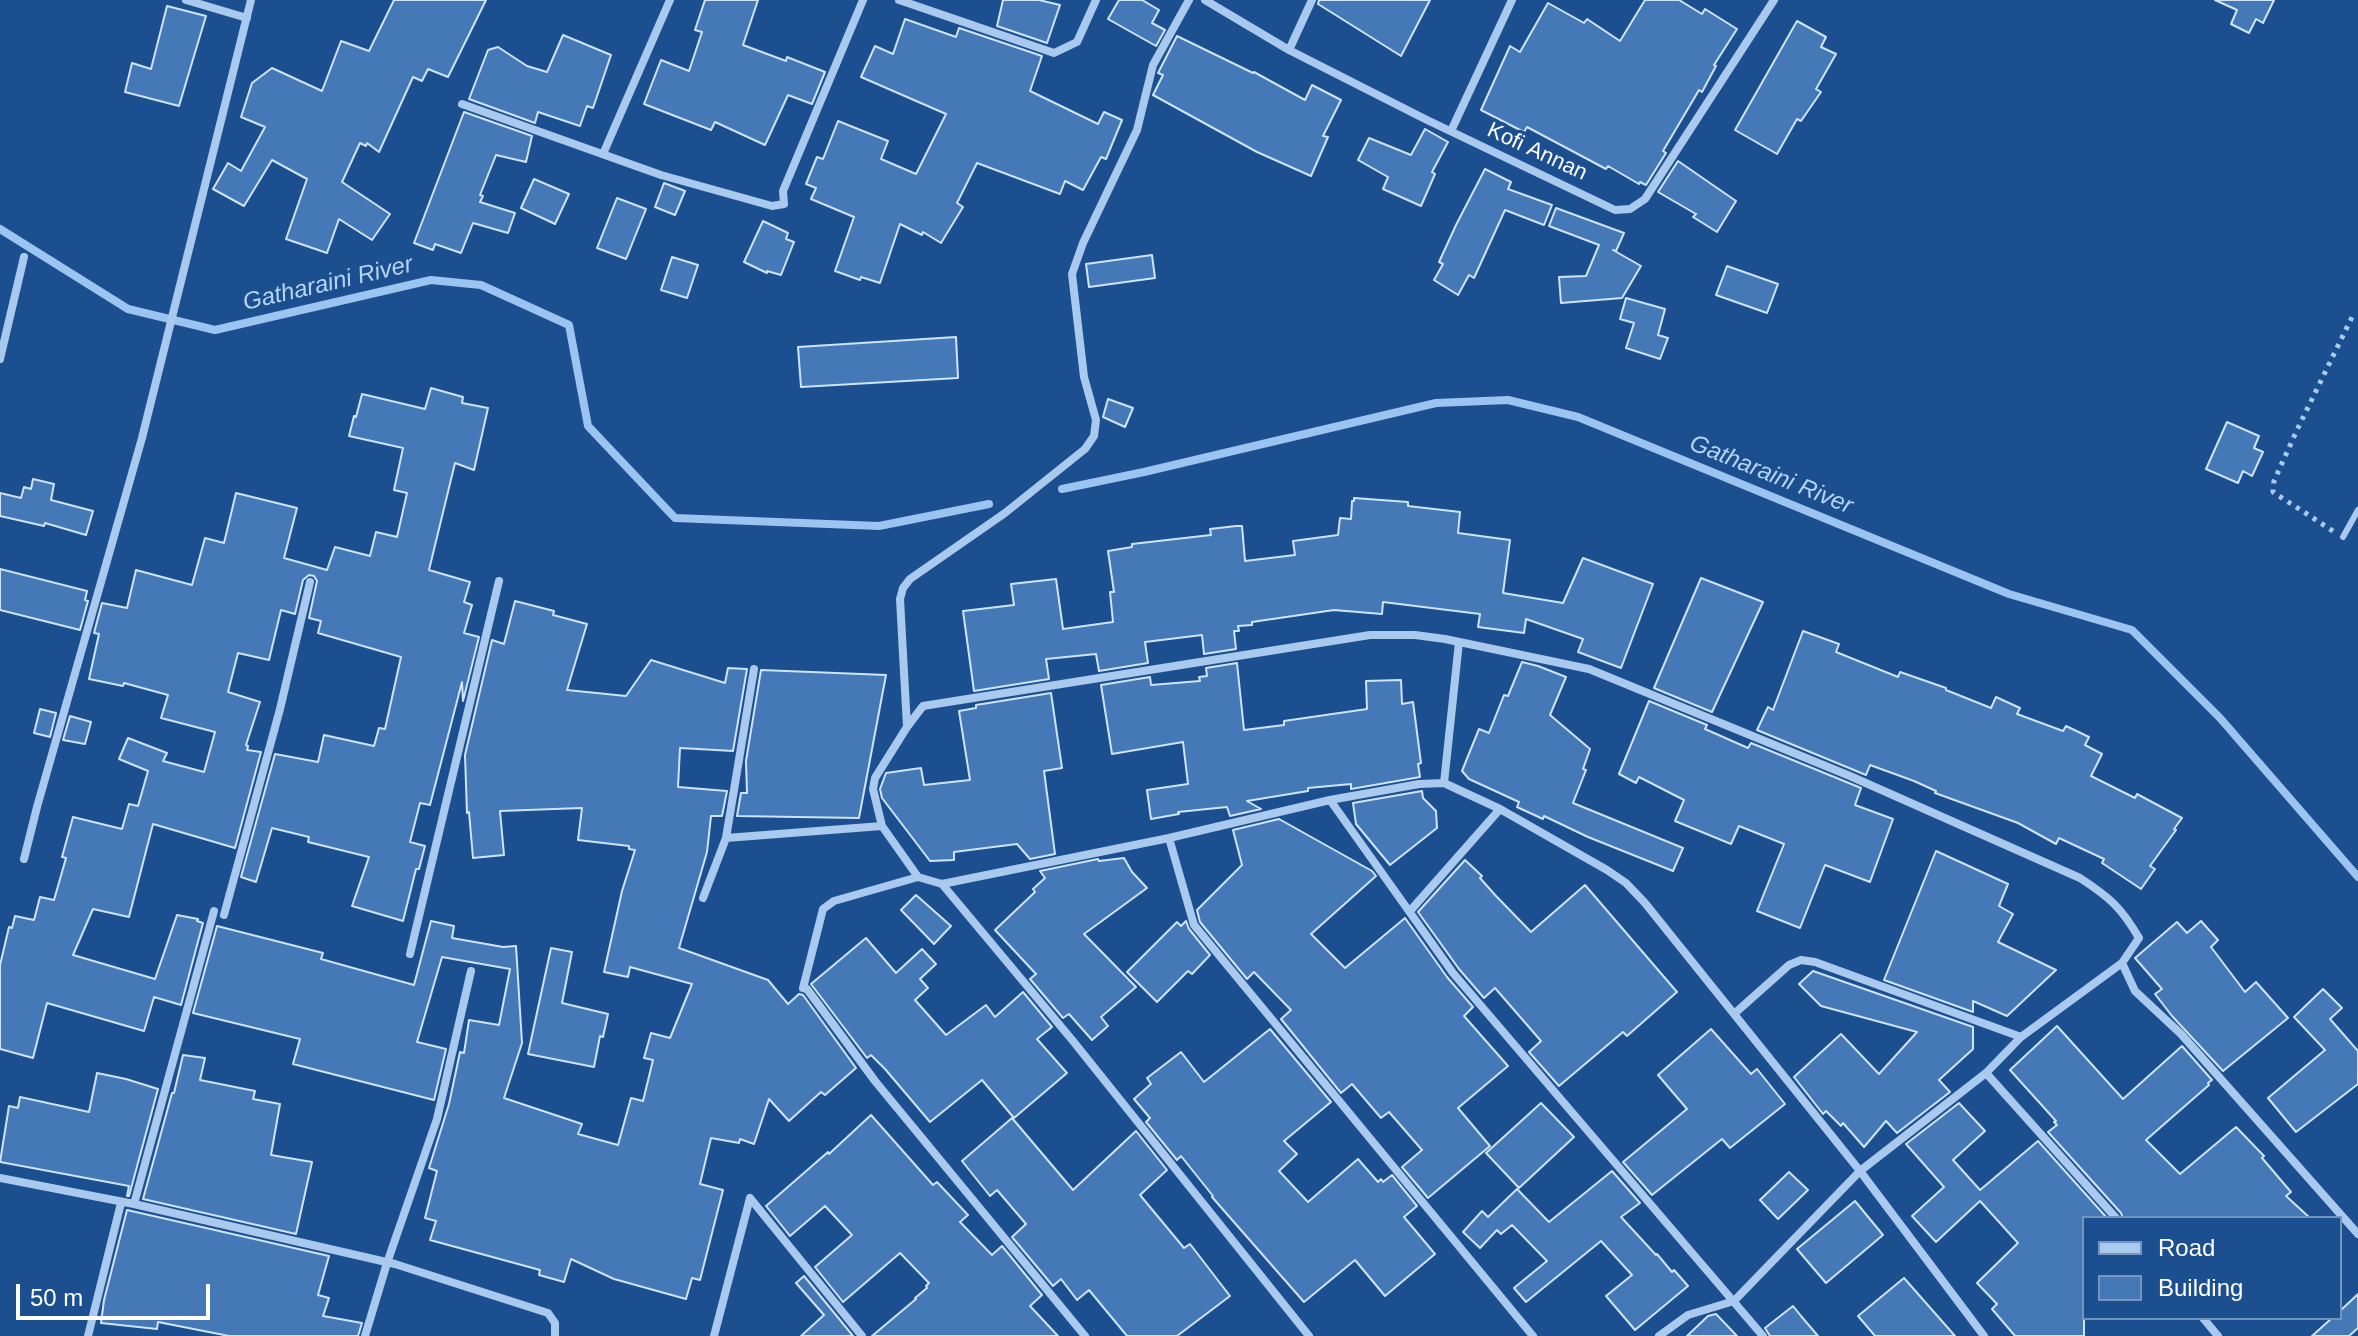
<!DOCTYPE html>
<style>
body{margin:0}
#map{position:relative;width:2358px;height:1336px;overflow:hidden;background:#1b4f8f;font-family:Arial,sans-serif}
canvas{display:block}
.legend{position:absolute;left:2082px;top:1216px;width:260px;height:104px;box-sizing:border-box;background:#1b4f8f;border:2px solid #7695bc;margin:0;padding:10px 14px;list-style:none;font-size:24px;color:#fff}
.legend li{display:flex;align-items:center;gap:16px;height:40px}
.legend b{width:40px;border:2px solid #7695bc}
.scale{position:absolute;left:16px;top:1284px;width:194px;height:36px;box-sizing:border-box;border:4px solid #fff;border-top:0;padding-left:10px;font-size:24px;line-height:28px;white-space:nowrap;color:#fff;-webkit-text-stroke:6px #1b4f8f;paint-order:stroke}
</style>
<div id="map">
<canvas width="2358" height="1336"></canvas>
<ul class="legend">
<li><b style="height:10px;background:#a9c9ee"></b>Road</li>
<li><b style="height:22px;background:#4478b7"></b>Building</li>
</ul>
<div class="scale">50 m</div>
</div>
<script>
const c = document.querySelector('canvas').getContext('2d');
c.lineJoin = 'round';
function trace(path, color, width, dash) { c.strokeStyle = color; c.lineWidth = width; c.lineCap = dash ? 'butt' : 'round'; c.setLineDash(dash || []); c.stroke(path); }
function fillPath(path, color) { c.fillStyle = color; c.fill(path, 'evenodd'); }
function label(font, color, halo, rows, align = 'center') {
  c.font = font + ' Arial,sans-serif'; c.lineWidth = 7; c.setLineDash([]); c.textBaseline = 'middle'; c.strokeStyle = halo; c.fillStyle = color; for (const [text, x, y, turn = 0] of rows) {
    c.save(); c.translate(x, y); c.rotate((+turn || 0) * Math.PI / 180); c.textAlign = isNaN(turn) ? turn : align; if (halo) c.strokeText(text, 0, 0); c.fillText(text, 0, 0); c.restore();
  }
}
const stream = new Path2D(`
 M0 229 128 309 215 330 431 280 481 285 569 325 588 426 675 518 879 526 989 504
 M1062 489 1144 472 1436 403 1508 400 1578 417 2009 594 2132 630 2220 718 2358 877`);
const building = new Path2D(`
 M394 0H486L448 77 428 69 422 81 413 77 379 152 367 143 366 146 360 143 342 182 390 214 372 240 339 219 327 253 286 239 307 179 272 160 244 206 213 189 228 163 241 171 265 127 241 117 252 83 272 68 322 91 341 41 369 51Z
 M705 0H758L743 45 786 61 787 57 825 72 812 104 788 95 765 145 715 122 711 130 644 104 661 60 689 71 702 32 695 30Z
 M1003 0H1039L1060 5 1047 43 997 26Z
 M1119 0H1142L1159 10 1152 23 1165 30 1156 46 1108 19Z
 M1319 0H1430L1401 56 1318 4Z
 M1645 0H1679L1702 14 1705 9 1737 29 1714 65 1716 66 1702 92 1699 90 1663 151 1666 153 1646 185 1640 182 1639 184 1608 166 1606 169 1527 127 1524 132 1481 110 1510 46 1520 52 1548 3 1584 23 1587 19 1620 41Z
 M2215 0H2274L2263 23 2256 19 2249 33 2231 24 2237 10Z
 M167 6 206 16 179 106 125 92 132 63 151 69Z
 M905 19 956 37 959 28 1042 56 1030 91 1098 124 1104 112 1122 120 1106 159 1101 157 1083 190 1065 181 1060 194 977 163 957 203 963 207 941 243 923 232 922 235 900 224 880 283 861 277 860 280 835 271 854 217 811 199 816 188 806 184 817 157 823 159 838 121 888 141 881 159 916 174 946 114 861 77 875 46 893 54Z
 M1797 21 1826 37 1821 47 1836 54 1816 89 1821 92 1801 121 1797 119 1777 154 1735 130Z
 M563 35 611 55 593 108 587 106 580 126 538 112 535 123 469 99 488 50 498 47 527 66 547 72Z
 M1177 36 1253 73 1254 72 1305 100 1312 85 1341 100 1323 136 1328 137 1311 176 1257 152 1153 95 1163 75 1158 73Z
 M464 112 532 136 526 162 496 155 480 195 483 196 480 202 515 213 508 233 473 223 461 253 435 244 433 250 414 243Z
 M1425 129 1448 142 1432 172 1435 174 1421 206 1383 189 1388 177 1358 160 1369 138 1411 155Z
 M1678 161 1736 201 1717 232 1693 217 1696 214 1658 192Z
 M1485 169 1511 182 1508 189 1552 205 1544 225 1505 210 1474 278 1469 275 1458 295 1434 280 1443 264 1439 262 1456 225Z
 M534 179 569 194 555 224 521 208Z
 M664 183 685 191 675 215 655 207Z
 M617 198 646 209 626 259 597 248Z
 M1556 208 1624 233 1616 251 1613 250 1641 266 1622 298 1561 303 1559 277 1586 276 1599 245 1549 226Z
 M763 221 788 233 786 239 794 242 781 275 767 271V273L744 262Z
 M1152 255 1155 278 1089 287 1086 264Z
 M672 257 698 265 687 298 661 290Z
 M1727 266 1778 284 1767 313 1716 295Z
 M1626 298 1665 309 1658 335 1668 338 1660 359 1626 348 1634 323 1620 319Z
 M956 337 958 378 801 387 798 347Z
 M431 388 463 397 462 403 488 408 474 470 455 463 429 570 470 582 464 602 472 605 464 633 479 637 463 701 462 682 430 805 420 803 410 842 425 846 419 869H416L403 921 352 906 369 857 308 842 309 837 272 828 256 882 241 877 275 754 318 762 324 735 374 746 379 728 385 729 401 657 318 633 321 621 309 618 317 581 314 576 309 575 303 580 295 614 281 610 269 660 238 653 228 692 260 702 246 745 248 746 247 750 261 752 235 848 153 824 129 917 93 909 73 955 155 979 177 915 198 919 197 921 203 923 181 1005 154 997 144 1031 47 1003 33 1058 0 1049V965L9 927 12 928 15 916 34 920 40 897 54 900 66 858 62 857 73 817 122 829 129 804 138 806 148 771 119 759 128 738 167 753 163 761 204 772 215 732 161 718 168 695 124 683 123 686 89 679 99 634 94 633 102 603 127 608 136 570 192 585 205 538 224 543 236 493 297 508 284 558 327 570 335 547 370 556 376 532 397 537 407 493 394 490 403 448 349 436 354 416 356 417 362 394 425 409Z
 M1108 399 1133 408 1125 427 1103 417Z
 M2227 422 2259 436 2254 448 2263 452 2252 476 2243 471 2238 483 2206 469Z
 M33 479 54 484 51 500 93 511 86 535 45 523 44 526 0 516V493L21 498 24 487 31 489Z
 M1354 498 1408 502V506L1460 512 1458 533 1510 540 1503 593 1563 603 1583 558 1653 584 1621 668 1578 652 1583 639 1526 619 1524 633 1478 627 1480 614 1383 602 1382 614 1334 610 1252 622V625L1238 626 1239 631H1234L1236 649 1204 654 1202 635 1145 642 1148 663 1099 671 1096 654 1046 659 1049 679 974 691 963 611 1014 605 1011 584 1056 579 1063 629 1113 622 1110 592H1114L1108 551 1132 547V544L1211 535 1210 529 1236 526H1242L1245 561 1295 555 1293 541 1338 535 1340 518 1351 519 1352 501H1354Z
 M0 569 87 591 85 600 88 601 80 630 0 610Z
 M1701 578 1763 602 1712 712 1654 688Z
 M515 601 554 611 553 615 587 624 567 690 626 696 651 660 725 683 728 668 747 669 733 751 680 748 678 787 727 791 722 816H711L707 852 679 948 768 980 788 1004 799 994 803 995 856 1068 825 1095 821 1092 789 1121 769 1099 754 1144 740 1139 739 1143 711 1138 700 1184 723 1190 700 1280 692 1278 686 1299 614 1279 571 1259 564 1282 539 1275 540 1270 430 1240 436 1221 425 1218 437 1171 429 1168 449 1104 460 1052 464 1053 469 1020 499 1025 510 969 442 957 417 1042 446 1049 434 1100 293 1064 300 1039 193 1013 217 926 323 953 321 959 414 985 431 921 454 926 452 938 503 947 516 946 522 1043 504 1098 582 1124 578 1134 618 1145 631 1098 643 1101 653 1060 644 1058 651 1033 670 1038 692 984 630 967 628 977 604 972 622 891 635 850 629 849V846L578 840 582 808 500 811 504 855 473 858 469 812 467 813 465 755 492 640 504 644Z
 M1803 631 1839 644 1836 652 1898 677 1900 672 1946 688V690L1991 708 1996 697 2020 708 2017 714 2063 731 2066 726 2089 737 2085 745 2102 754 2091 776 2135 798 2137 794 2182 818 2174 829 2176 830 2150 866 2155 869 2141 889 2102 863 2104 859 2059 838 2056 844 2018 823 1935 793 1936 791 1914 781 1870 765 1866 775 1757 730 1768 707 1773 710Z
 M1522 662 1538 666 1566 677 1550 715 1590 749 1583 769 1586 770 1573 803 1683 848 1673 871 1588 837 1544 816 1543 819 1517 807 1519 802 1469 779 1462 771 1479 729 1489 733 1504 695 1508 696Z
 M1237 663 1244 730 1284 725V721L1367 709 1366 681 1401 680 1402 704 1413 702 1421 763 1418 764 1420 777 1351 789V784L1308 788V791L1247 801 1261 809 1230 816 1227 807 1178 812 1179 814 1151 819 1147 790 1188 784 1183 742 1112 754 1101 685 1150 677 1151 685 1200 681 1199 677 1207 676 1206 668Z
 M761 670 886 675 859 818 737 816 741 793H747L746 761Z
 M1051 693 1062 768 1044 771 1055 854 1030 859 1017 844 1009 845 954 852V860L930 861 882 798 880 789 886 773 921 768 924 785 970 780 959 711 976 708V705Z
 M1649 701 1707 725 1705 729 1748 748 1751 743 1861 788 1855 805 1893 819 1870 882 1825 865 1800 928 1757 911 1784 844 1739 826 1731 844 1675 821 1684 800 1639 777 1636 783 1619 774Z
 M40 709 56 713 50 737 34 733Z
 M70 716 91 722 85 744 63 740Z
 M1422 791 1423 798 1436 811 1437 828 1390 865 1356 824 1353 803Z
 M1279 819 1372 871 1376 876 1311 934 1345 968 1405 918 1447 977 1473 1007 1464 1016 1508 1066 1458 1108 1490 1146 1428 1198 1402 1167 1422 1150 1389 1112 1381 1118 1352 1084 1341 1093 1281 1019 1291 1010 1254 972 1247 979 1200 922 1197 910 1242 865 1233 830Z
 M1936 851 2008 884 1999 906 2013 914 1998 942 2056 970 2007 1016 1973 1001V1012L1884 980Z
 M1124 858 1132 872 1147 888 1084 934 1136 987 1101 1017 1108 1026 1092 1040 1069 1014 1063 1018 1030 979 1036 974 995 930 1035 892 1033 889 1045 878 1040 871 1098 859 1099 861Z
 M1465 860 1482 876 1480 878 1496 896 1531 932 1585 885 1677 992 1627 1036 1623 1032 1559 1086 1529 1052 1541 1041 1495 988 1484 998 1459 969 1418 912Z
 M916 895 951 926 934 944 901 910Z
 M1186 921 1189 929 1210 955 1192 974 1188 971 1157 1002 1127 972 1177 922 1181 926Z
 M2201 921 2218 940 2211 947 2245 992 2256 982 2288 1018 2223 1071 2172 1016 2155 994 2162 989 2135 958 2177 922 2187 933Z
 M866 938 896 973 922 949 936 964 920 979 928 988 915 1000 946 1035 986 1005 995 1017 1023 992 1052 1027 1037 1039 1067 1073 1014 1118 982 1080 930 1122 885 1069 871 1055 867 1058 811 984Z
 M551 948 572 952 562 1003 608 1014 603 1037 600 1036 594 1067 528 1054Z
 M1813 971 1973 1027V1049L1939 1080 1950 1092 1897 1133 1886 1121 1864 1147 1843 1123 1841 1126 1826 1111 1823 1114 1794 1077 1841 1034 1879 1074 1917 1032 1821 1006 1799 984Z
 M2323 989 2342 1008 2330 1019 2358 1051V1084L2296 1132 2268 1098 2325 1050 2294 1017Z
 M2057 1026 2123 1099 2182 1046 2212 1080 2208 1083 2209 1085 2146 1140 2180 1174 2236 1127 2264 1156 2262 1158 2291 1192 2286 1196 2310 1218H2123L2121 1213 2048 1132 2057 1125 2054 1122 2056 1121 2010 1070Z
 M1270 1029 1331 1102 1284 1141 1297 1154 1279 1171 1308 1202 1358 1159 1378 1182 1381 1179 1383 1182 1392 1175 1417 1206 1404 1217 1435 1254 1385 1296 1355 1260 1304 1302 1212 1197 1213 1196 1181 1156 1177 1160 1146 1122 1150 1118 1134 1099 1151 1084 1147 1078 1181 1052 1204 1082Z
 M1711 1029 1751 1074 1757 1069 1785 1104 1730 1148 1722 1139 1652 1195 1623 1162 1687 1109 1658 1075Z
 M183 1055 205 1058 200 1080 255 1091 253 1099 280 1104 271 1155 312 1162 296 1234 143 1199 172 1093H174Z
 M97 1073 126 1079 158 1089 129 1196H127L129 1186 0 1162 9 1106 18 1108 20 1097 89 1112Z
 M1541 1103 1574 1137 1519 1188 1486 1153Z
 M1959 1103 1985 1131 1953 1160 1980 1190 2038 1141 2107 1218H2084V1336H2015L1992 1309 1997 1304 1977 1283 2018 1243 1980 1201 1936 1242 1912 1216 1944 1187 1906 1144Z
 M871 1115 933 1185 937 1182 968 1215 960 1222 992 1255 1002 1246 1042 1295 1030 1306 1058 1336H872L916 1299 915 1298 927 1288 926 1286 929 1283 900 1253 843 1302 815 1267 852 1235 825 1206 790 1236 766 1206 828 1152 829 1154Z
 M1012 1118 1073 1190 1136 1131 1167 1170 1140 1195 1184 1248 1190 1244 1230 1296 1177 1336H1127L1089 1290 1077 1300 1061 1279 1053 1286 1012 1237 1026 1224 997 1190 990 1196 962 1161Z
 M1612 1171 1640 1203 1621 1217 1656 1255 1657 1254 1672 1272 1674 1270 1688 1286 1635 1330 1606 1296 1632 1275 1601 1241 1526 1302 1514 1288 1547 1261 1512 1225 1501 1234 1497 1230 1480 1248 1463 1232 1482 1211 1488 1217 1517 1189 1549 1222Z
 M1789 1172 1808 1190 1778 1219 1760 1200Z
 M1855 1201 1883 1235 1826 1283 1797 1249Z
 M127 1210 329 1256 318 1295 329 1298 323 1316 362 1323 358 1336H229L158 1322 157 1329 101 1323 104 1300Z
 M804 1276 853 1336H801L824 1315 796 1283Z
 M1904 1278 1955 1336H1875L1858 1316Z
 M2358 1294V1328L2349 1336H2312L2332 1318H2340V1311Z
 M1793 1306 1801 1316 1818 1336H1770L1765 1328Z
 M1716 1314 1737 1336H1687L1708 1316Z`);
const path = new Path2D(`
 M2333 531 2273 492 2274 481 2297 430 2354 313`);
const service = new Path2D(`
 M2343 537 2358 510`);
const minor = new Path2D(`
 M186 0 247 18
 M899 0 1054 53 1077 42 1096 0
 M1205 0 1289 50 1425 119 1615 210 1630 209 1645 199 1774 0
 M1289 50 1312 0
 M462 104 661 175 772 206 784 204 783 191 863 0
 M1451 131 1512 0
 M603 154 670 0
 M0 359 24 257
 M907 727 900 599 903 588 910 579 1005 513 1085 449 1094 436 1096 420 1084 377 1072 274 1083 243 1137 130 1153 65 1189 0
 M1444 783 1459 642
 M1330 800 1419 784 1444 783 1500 809 1607 870 1626 883 1645 903 1860 1171 1984 1336
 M726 838 882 826
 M1169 838 1194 925 1533 1336
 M24 859 37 807 142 438 251 0
 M918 877 834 901 823 909 803 988 807 989 875 1081 1085 1336
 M942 884 1073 1041 1309 1336
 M703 898 726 838 754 669
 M1410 911 1500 809
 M224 915 280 709 310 582
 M410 954 499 581
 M1734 1014 1789 965 1801 960 1815 962 2021 1037
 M1986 1073 2116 1218
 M0 1178 134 1204 395 1264 548 1313 555 1323V1336
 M750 1198 862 1336
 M134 1204 214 911
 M2203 1318 2218 1336
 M88 1336 121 1203
 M365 1336 387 1263 437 1119 471 971
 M714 1336 750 1198
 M1659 1336 1688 1315 1734 1301 1860 1171 1986 1073 2021 1037 2122 963
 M1763 1336 1453 973 1330 800 1169 838 942 884 918 877 882 826 873 789 875 778 907 727 923 706 1370 635H1415L1445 639 1589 669 1850 776 2080 878C2109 897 2121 907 2139 938L2122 963 2135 991 2181 1034 2358 1234`);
const streetNames = [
 ["Kofi Annan",1537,152,25]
];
const waterNames = [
 ["Gatharaini River",328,284,-13],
 ["Gatharaini River",1771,475,22]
];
trace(stream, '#9cc4f0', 8);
fillPath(building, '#4478b7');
trace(building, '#cfe3fa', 2);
trace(path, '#a9c9ee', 5, [4, 6]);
trace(service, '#a9c9ee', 6);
trace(minor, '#a9c9ee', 8);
label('22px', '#fff', '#1b4f8f', streetNames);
label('italic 24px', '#b5d3f5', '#1b4f8f', waterNames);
</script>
